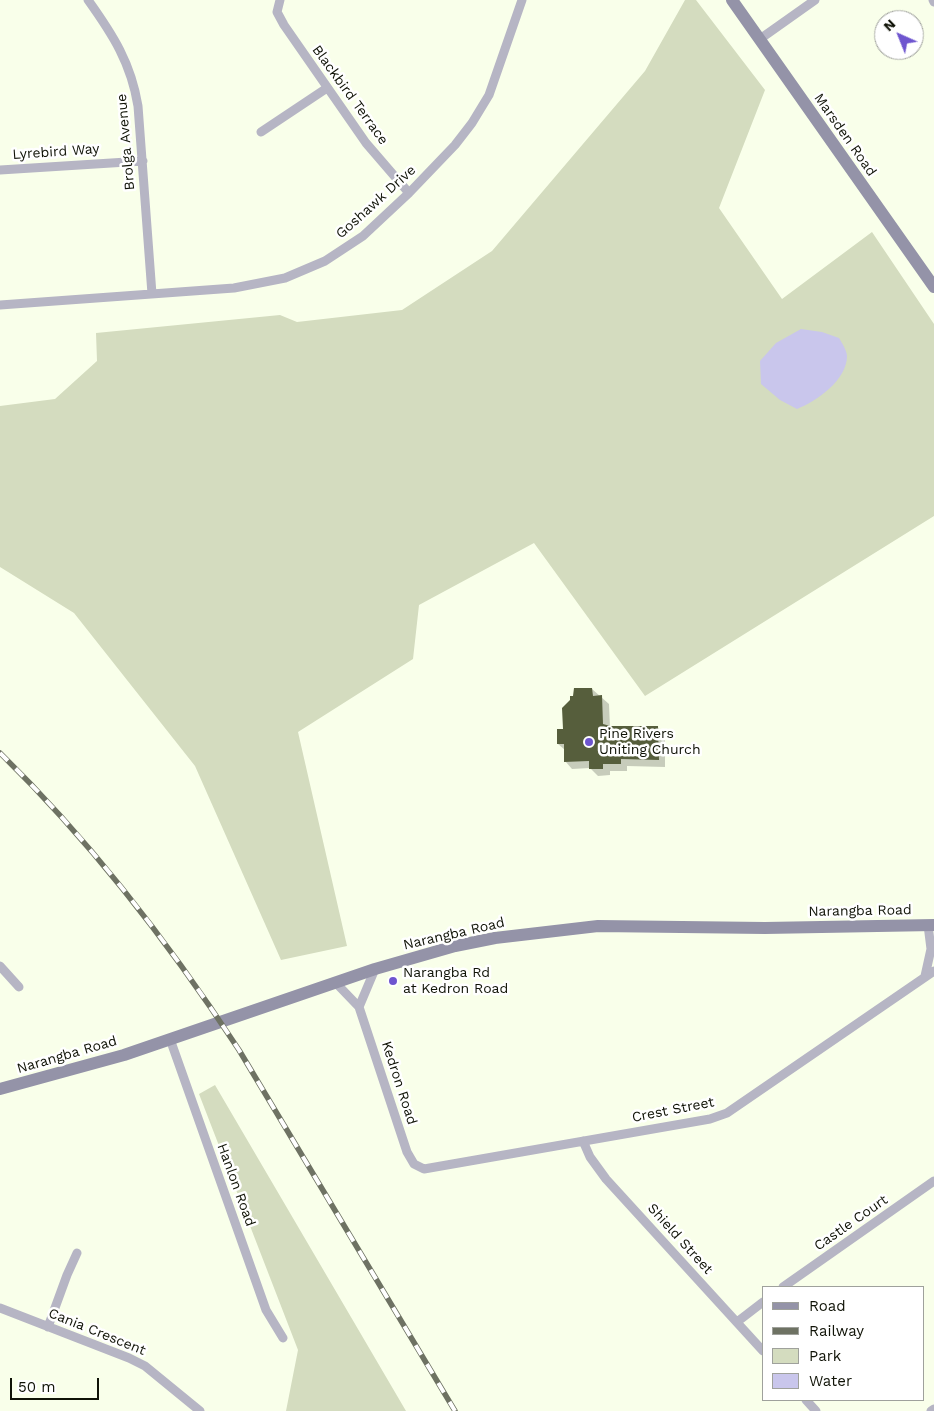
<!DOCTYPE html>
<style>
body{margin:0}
#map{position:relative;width:934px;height:1411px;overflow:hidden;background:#f9ffea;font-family:"Work Sans",sans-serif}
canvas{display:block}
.legend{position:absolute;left:762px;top:1286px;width:162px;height:115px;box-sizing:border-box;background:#fff;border:1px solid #9fa19c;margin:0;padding:6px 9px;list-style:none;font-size:15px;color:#101307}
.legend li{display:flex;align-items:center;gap:10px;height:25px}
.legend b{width:25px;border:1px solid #9fa19c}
.north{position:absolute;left:874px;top:10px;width:50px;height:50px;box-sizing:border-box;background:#fff;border:1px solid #9fa19c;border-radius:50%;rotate:316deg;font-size:14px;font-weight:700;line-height:20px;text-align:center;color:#101307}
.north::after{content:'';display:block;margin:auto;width:18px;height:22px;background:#6e55cf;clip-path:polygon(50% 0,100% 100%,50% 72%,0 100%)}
.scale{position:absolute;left:10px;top:1378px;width:89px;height:22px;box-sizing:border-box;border:2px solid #101307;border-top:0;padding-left:6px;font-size:15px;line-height:18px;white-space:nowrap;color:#101307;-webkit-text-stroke:4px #fff;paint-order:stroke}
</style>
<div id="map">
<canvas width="934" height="1411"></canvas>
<ul class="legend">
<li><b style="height:6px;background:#9493a8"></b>Road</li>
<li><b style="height:6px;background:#6e7263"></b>Railway</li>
<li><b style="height:14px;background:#d4dcbf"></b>Park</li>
<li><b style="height:14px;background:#c9c6ec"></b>Water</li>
</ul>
<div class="north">N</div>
<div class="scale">50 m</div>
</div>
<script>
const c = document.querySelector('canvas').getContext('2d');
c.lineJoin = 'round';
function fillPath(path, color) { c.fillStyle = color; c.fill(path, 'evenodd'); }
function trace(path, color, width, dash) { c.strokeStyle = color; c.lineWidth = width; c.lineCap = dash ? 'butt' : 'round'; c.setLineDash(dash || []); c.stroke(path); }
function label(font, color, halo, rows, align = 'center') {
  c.font = font + ' "Work Sans",sans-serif'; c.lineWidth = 5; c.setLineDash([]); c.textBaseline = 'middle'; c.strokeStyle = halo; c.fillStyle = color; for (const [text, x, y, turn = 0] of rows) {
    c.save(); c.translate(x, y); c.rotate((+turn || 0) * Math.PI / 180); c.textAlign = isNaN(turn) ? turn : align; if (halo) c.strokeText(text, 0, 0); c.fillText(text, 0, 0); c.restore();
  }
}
const green = new Path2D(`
 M685 0H696L765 90 719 208 782 299 872 232 934 324V516L645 696 534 543 419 605 413 659 298 732 347 946 281 960 195 766 74 613 0 567V406L55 399 97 361 96 333 280 315 297 322 402 310 492 251 645 71Z
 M215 1085 406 1411H286L298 1350 199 1094Z`);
const water = new Path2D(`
 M801 329 822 332 839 338C842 343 847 351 847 356 847 380 817 401 797 409L780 400 761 384 760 361 776 343Z`);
const shadow = new Path2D(`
 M592 689 609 704 610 728 657 727 665 735V767L627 766V771H610V775L598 776 590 768 572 769 565 761V750L558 744 565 730Z`);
const building = new Path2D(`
 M574 688H592L593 696 602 695 603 724 610 726H658L659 760 621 759V764H603V769H589V761L564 762V744H557V729H563L562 708 570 700V696H573Z`);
const street = new Path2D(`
 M88 0C113 35 131 63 138 106L152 294
 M280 0 277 12 284 25 366 143 409 193
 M933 0 934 2
 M760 39 815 0
 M261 132 327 88
 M0 170 143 161
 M0 305 234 288 285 278 325 261 363 236 409 193 455 145 472 123 489 95 522 0
 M0 966 19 987
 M925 976 931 949 928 925
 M335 982 359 1007 407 1152 414 1164 424 1169 710 1119 727 1113 934 971
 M359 1007 375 969
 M170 1039 266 1310 283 1338
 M583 1141 590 1157 606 1179 763 1351
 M783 1287 934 1181
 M0 1308 129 1358 145 1366 200 1411
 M737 1322 763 1302
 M48 1327 67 1275 77 1253
 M806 1400 816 1411
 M931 1411 934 1409`);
const secondary = new Path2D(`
 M732 0 934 287
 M0 1089 124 1055 375 969 455 946 495 938 598 926 765 928 934 925`);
const rail = new Path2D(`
 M0 753C91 842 169 943 239 1050L455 1411`);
const markers = [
 [589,742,5,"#6e55cf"],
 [393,981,5,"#6e55cf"]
];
const streetNames = [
 ["Blackbird Terrace",350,95,54],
 ["Marsden Road",845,135,55],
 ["Brolga Avenue",126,142,-95],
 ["Lyrebird Way",56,152,-4],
 ["Goshawk Drive",376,202,-42],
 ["Narangba Road",860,911,-1],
 ["Narangba Road",454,934,-13],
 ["Narangba Road",67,1055,-16],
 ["Kedron Road",399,1083,72],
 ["Crest Street",673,1110,-11],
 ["Hanlon Road",236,1185,70],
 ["Castle Court",851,1223,-35],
 ["Shield Street",680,1239,48],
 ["Cania Crescent",97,1332,22]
];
const poiNames = [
 ["Pine Rivers",599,734],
 ["Uniting Church",599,750],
 ["Narangba Rd",403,973],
 ["at Kedron Road",403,989]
];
fillPath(green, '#d4dcbf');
fillPath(water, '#c9c6ec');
fillPath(shadow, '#0003');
fillPath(building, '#565e3c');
trace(street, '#b6b5c4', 9);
trace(secondary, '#9493a8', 12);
trace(rail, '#6e7263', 5.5);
trace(rail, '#fff', 4, [11]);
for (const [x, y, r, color] of markers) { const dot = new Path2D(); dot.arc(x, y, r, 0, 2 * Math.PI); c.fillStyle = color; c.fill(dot); trace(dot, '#fff', 2); }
label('14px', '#101307', '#fff', streetNames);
label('14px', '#101307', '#fff', poiNames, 'left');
</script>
